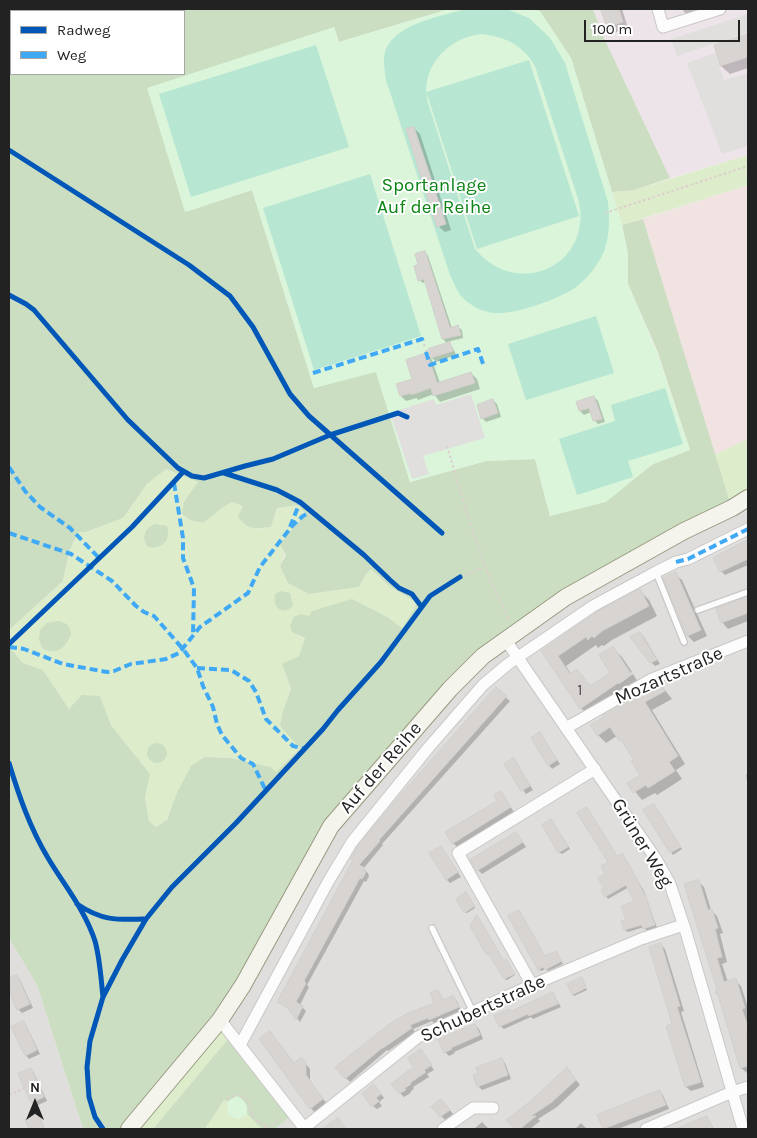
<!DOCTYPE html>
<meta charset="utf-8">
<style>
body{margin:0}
#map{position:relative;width:757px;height:1138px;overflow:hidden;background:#f0eeeb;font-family:Karla,sans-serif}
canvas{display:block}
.frame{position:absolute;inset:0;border:10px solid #222;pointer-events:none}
.legend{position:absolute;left:10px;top:10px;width:175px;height:65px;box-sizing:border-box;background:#fff;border:1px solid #a7a7a7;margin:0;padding:6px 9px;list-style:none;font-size:15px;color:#222}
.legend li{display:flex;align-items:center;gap:10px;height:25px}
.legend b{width:25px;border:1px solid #a7a7a7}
.north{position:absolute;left:10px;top:1078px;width:50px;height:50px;-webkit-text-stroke:4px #fff;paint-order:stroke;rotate:0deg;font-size:14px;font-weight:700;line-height:20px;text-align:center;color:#222}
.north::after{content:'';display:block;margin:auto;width:18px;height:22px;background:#222;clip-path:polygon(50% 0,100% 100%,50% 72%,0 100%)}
.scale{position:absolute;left:584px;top:20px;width:156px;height:22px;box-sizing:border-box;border:2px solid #222;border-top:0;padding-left:6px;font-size:15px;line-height:18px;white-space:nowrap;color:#222;-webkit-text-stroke:4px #fff;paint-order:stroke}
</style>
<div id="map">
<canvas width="757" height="1138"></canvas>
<div class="frame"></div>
<ul class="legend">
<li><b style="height:6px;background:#0057b8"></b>Radweg</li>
<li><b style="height:6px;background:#3fa9f5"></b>Weg</li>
</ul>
<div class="north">N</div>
<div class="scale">100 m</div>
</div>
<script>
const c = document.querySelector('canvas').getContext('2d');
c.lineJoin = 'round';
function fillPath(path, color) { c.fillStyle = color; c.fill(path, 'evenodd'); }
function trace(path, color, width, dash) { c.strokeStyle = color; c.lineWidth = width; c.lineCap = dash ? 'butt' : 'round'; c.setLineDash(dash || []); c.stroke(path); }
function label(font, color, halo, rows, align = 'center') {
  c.font = font + ' Karla,sans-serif'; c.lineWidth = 4; c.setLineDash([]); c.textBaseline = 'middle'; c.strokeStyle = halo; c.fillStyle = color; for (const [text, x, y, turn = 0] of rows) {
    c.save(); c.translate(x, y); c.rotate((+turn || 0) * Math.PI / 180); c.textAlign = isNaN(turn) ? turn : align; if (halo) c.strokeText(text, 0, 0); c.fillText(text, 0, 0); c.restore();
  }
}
const residential = new Path2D(`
 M748 505V1129H275L293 1114 221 1020 332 827 453 690 569 598Z
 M9 938 37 985 83 1129H9Z`);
const commercial = new Path2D(`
 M748 185V439L714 455 643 219Z`);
const industrial = new Path2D(`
 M593 9H748V155L670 178 604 38Z`);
const grass = new Path2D(`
 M748 155V185L622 225 612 192 634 190Z
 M748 439V496L731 506 714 455Z
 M166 469 198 482 182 514 190 520 203 523 222 508 232 502 244 506 258 529 271 527 277 508 298 505 307 515 298 522 280 566 288 583 309 594 359 587 366 574 371 569 389 586 414 601 416 606 402 628 389 618 297 636 305 638 299 656 284 671 291 689 282 714 300 747 276 773 271 767 231 758 204 757 176 795 167 820 156 827 149 821 145 798 150 774 111 725 100 696 69 709 43 670 23 663 9 647V630L63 581 69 552 78 532H86L123 518 147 484Z
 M220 1019 229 1038 153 1129H128Z
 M224 1100 227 1102 229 1115 238 1119 247 1114 262 1129H205Z`);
const forest = new Path2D(`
 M9 9H449L339 42 334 27 185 212 252 190 314 388 376 371 410 482 486 461 535 459 550 516 633 479 653 464 690 450 657 350 628 284V254L622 225 643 219 731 506 531 618 358 791 242 985 128 1129H83L37 985 9 938V647L23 663 43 670 69 709 82 695 100 696 111 725 150 774 145 798 149 821 156 827 167 820 176 795 191 766 205 757 231 758 271 767 276 772 300 748 280 726 282 714 291 689 282 664 299 656 305 638 292 632 290 626 294 617 301 614 309 616 312 611 352 599 389 618 402 628 416 606 414 601 389 586 371 569 366 574 359 587 309 594 288 583 280 566 286 555 280 544 298 522 307 515 298 505 277 508 271 527C255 529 248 530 238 517L243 506 232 502 222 508 203 523 190 520 182 514 184 502 198 482 166 469 147 484 123 518 86 532H78L69 552 63 581 9 630ZM11 11H184V74H11Z
 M529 9H593L604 38 670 178 634 190 612 192 571 58 540 12Z
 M155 524 167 526C171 541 163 549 148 547 141 537 144 529 155 524Z
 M280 591 290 593 293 606C282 616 272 608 275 594Z
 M58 621C67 623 70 625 71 635 64 648 59 655 43 649L39 640 40 630 47 623Z
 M147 753a10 10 0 1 1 20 0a10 10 0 1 1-20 0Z
 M229 1038 293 1114 275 1129H262L247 1114V1106L237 1096 227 1102 224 1100 205 1129H153Z`);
const park = new Path2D(`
 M449 9H529L540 11 571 58 622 225 628 254V284L656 350 690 450 653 464 606 502 550 516 535 459 486 461 410 482 376 372 314 388 252 190 185 212 147 88 334 27 339 42Z
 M237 1096C245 1101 248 1104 247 1114L238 1119 229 1115 227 1102Z`);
const pitch = new Path2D(`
 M466 9 509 10 529 18 550 38 565 63 608 202C610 222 610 247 597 264 592 272 584 281 576 287 560 299 514 315 494 313 483 312 471 306 463 298 457 293 454 282 450 275L386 80C385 74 384 67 384 60 385 25 439 17 466 9ZM482 34C506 37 523 45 535 66L579 202C592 266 517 300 475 249L427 100V94L477 249 579 216 529 60 426 92C426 60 452 37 482 34Z
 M316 45 349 147 191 197 159 94Z
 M370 174 421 336 314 370 263 208Z
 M596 316 614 373 526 400 508 344Z
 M665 388 683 444 628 461 633 477 577 495 559 439 615 421 611 405Z`);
const parking = new Path2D(`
 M748 14V32L677 56 671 39Z
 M715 53 724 80 748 73V146L722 154 687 63Z
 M471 394 485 438 423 456 429 474 412 479 390 413 434 399 436 405Z`);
const shadow = new Path2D(`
 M603 9H622L628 28 614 33 608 27Z
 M682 9H702L687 15Z
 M748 35V68L730 74 721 66 715 46Z
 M414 128 420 134 451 230 445 232 438 226Z
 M425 252 428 256 452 328 458 327 462 330 463 338 447 342 453 348 456 355 436 362 432 358 430 350 448 344 443 339 426 282 423 283 419 280Z
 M427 354 432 360 440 383 471 373 477 379 480 389 440 402 434 394 418 400 417 398 406 401 401 396 413 379Z
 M594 397 598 401 605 422 598 424 594 420 591 412 584 415 580 411 578 402Z
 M493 400 497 404 501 417 486 422 482 418Z
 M748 542V565L725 575 721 571 714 559Z
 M675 574 682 580 707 636 694 642 688 636Z
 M640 591 649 600 657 616 612 640 604 646 602 645 598 648 596 645 566 666 571 674 577 670 591 687 611 673 613 648 622 657 632 672 617 682 619 684 633 674 639 684 590 717 581 708 542 651Z
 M748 598V621L728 629 722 622 717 609Z
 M640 633 644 637 660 664 655 666 651 662Z
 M661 685 672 699 652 710 685 764 676 770 682 779 657 795 655 793 642 800 628 783 642 775 635 760 628 748 617 736 606 743 598 735Z
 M496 689 510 701 382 844 383 845 363 869 368 873 369 876 366 882 364 881 307 985 309 987 300 1005 306 1011 300 1022 291 1010 278 1001 354 861Z
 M540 734 560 764 552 769 549 765Z
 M514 760 533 790 526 794 506 765Z
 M748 774V787L746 775Z
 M501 793 514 812 457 847 453 843 499 801Z
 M656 808 682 849 673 855 671 852Z
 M553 823 570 849 562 854 559 852Z
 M516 833 526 847 482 874 478 870Z
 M441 847 461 877 450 883 446 879Z
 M617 857 631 869 644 891 657 928 647 931 644 927 628 932 625 930 636 902 629 887 608 899 602 890 606 888 607 874Z
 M698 881 704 887 711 910 717 916 723 933 720 934 727 962 722 964 728 982 735 980 741 986 748 1008 747 1073 741 1068Z
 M467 895 475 908 467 913 465 912Z
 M471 927 504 962H507L515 975 507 980 505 979 490 954 488 955 487 953Z
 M661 945 665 949 684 1011 681 1012 704 1087 691 1091 686 1087Z
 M558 954 563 964 548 971 546 969 541 971 539 969 545 958Z
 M17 976 20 980 33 1008 22 1013 18 1009 9 988V980Z
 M583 980 587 990 574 996 573 994Z
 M438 991 444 1001 453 997 457 1001 461 1011 434 1023 432 1021 413 1029 415 1032 388 1051 387 1050 350 1082 346 1078 436 1003Z
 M553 994 561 1007 533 1019 531 1017 504 1029 500 1026 511 1012Z
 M24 1023 27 1027 40 1054 29 1059 26 1055Z
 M475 1025 479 1029 483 1039 454 1052 455 1053 449 1056 445 1052Z
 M270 1032 294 1064 305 1063 310 1069V1081L327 1104 315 1113 311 1108Z
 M421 1051 434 1070 427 1074 429 1077 413 1087 414 1088 409 1094 404 1097 400 1093 415 1067Z
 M502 1060 505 1063 511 1079 482 1090 478 1086Z
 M31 1069 34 1073 47 1101 36 1106 32 1102Z
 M567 1069 580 1085 557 1107 538 1119 540 1121 530 1129H516L508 1120 533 1101Z
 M378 1090 384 1098 379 1102 382 1106 377 1109 373 1106Z
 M659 1091 663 1095 669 1109 618 1129H604L599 1116Z
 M445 1104 453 1114 445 1120 433 1107Z
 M707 1118 714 1129H682Z
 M482 1122 489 1129H474Z
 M581 1123 587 1129H575Z`);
const building = new Path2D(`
 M601 9H619L623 22 607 27Z
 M748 34V57L720 66 714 45Z
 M414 127 446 224 437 227 406 129Z
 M425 251 450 328 458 325 461 335 442 339 424 279 418 281 414 266 418 265 415 254Z
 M450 342 453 351 431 358 428 349Z
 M427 353 437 383 471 372 475 383 433 396 431 388 411 395V393L400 396 396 384 412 379 406 360Z
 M594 396 602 419 593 421 589 408 579 411 576 402Z
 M493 399 498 413 481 419 477 405Z
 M748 540V559L720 572 713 558Z
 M676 572 701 630 687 636 663 578Z
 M640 589 649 606 602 631 594 638 592 636 588 640 586 637 558 656 570 674 577 669 590 686 610 673 599 655 613 646 631 674 580 709 541 651 597 612Z
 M748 597V613L721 623 716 609Z
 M640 632 657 660 650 663 630 637Z
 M661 684 665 691 645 702 678 756 669 762 675 771 648 788 646 785 633 793 627 783 640 775 631 761 634 760 621 740 619 741 610 727 597 736 590 725 604 717 603 716Z
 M496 687 507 696 379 840 380 841 359 865 365 868 364 871 366 872 362 879 360 878 304 981 306 983 296 1002 303 1006 296 1020 288 1008 277 1002 353 860 351 859 358 846 396 800Z
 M540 732 557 760 548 766 531 738Z
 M514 758 530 786 521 791 504 764Z
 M501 791 511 807 452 844 445 832 497 801 494 795Z
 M654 804 681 847 670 853 643 810Z
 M587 807 617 856 622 853 630 866 646 897 655 925 643 929 642 925 624 930 621 921 626 920 621 906 634 901 626 885 605 897 601 890 604 888 598 878 605 874 601 866 608 862 577 813Z
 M551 819 568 847 558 853 542 825Z
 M516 832 523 842 477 871 470 860Z
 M441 846 458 872 446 880 429 853Z
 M699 880 708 910 712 909 718 928 715 929 722 957 717 958 724 982 736 978 745 1008 742 1009 748 1027V1035L746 1036 748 1044V1066L740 1068 718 995 715 993 717 989 684 884Z
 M466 892 475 906 464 913 456 899Z
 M519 910 545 956 556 951 562 961 545 970 543 967 538 970 508 916Z
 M477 915 504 961 506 959 515 974 504 979 488 953 486 954 470 926Z
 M661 943 680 1006 677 1007 701 1082 685 1087 666 1026 672 1024 649 947Z
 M17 975 30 1004 17 1010 9 991V978Z
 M582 977 586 988 572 995 567 984Z
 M438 990 443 1000 453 995 459 1007 429 1020 428 1018 410 1025 412 1028 383 1048H382L345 1079 335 1067 388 1025 404 1015 434 1003 430 993Z
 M553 992 558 1004 529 1016 528 1014 499 1027 494 1015 510 1009 511 1011Z
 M24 1021 37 1050 25 1056 11 1027Z
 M475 1024 480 1035 451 1048 452 1049 444 1053 438 1040Z
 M270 1031 294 1063 301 1057 306 1063V1075L323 1099 310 1109 259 1039Z
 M421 1049 432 1065 424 1070 426 1072 410 1083 411 1084 405 1088 406 1090 399 1094 391 1084 413 1067 408 1058Z
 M502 1058 508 1075 477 1087 473 1075 478 1073 476 1068Z
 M567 1067 576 1080 552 1102 531 1116H536L520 1129H514L506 1120 532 1100Z
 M31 1068 44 1097 31 1103 18 1074Z
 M374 1084 381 1094 376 1098 379 1101 372 1107 362 1094Z
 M660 1090 666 1105 603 1129 597 1115Z
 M441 1099 450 1110 440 1117 431 1107Z
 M38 1114 45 1129H29L25 1120Z
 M707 1116 713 1129H676Z
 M338 1118 346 1129H322Z`);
const path = new Path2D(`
 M605 213 748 166
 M424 344 425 347
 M426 350V352
 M447 446C465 505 480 566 510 621
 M460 577 483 568
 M9 1095 25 1088
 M227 1099C235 1094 240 1094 248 1100 250 1117 255 1120 268 1128
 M267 1129 283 1117`);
const service = new Path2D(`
 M656 572 684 642
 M698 610 748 592
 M432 928 473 1012`);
const minor = new Path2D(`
 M658 9 663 27 720 9
 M505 639 656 859 670 884 686 932 743 1129
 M566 728 652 679 748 641
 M532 985 458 853 595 769
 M220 1020 305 1129
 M240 1045 328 882 352 842 429 747 483 685 508 664 593 606 656 572 676 562 688 559 748 529
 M304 1128 418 1037 532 985 641 939 683 925
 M443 1129 473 1108H493
 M646 1129 732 1092 748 1087`);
const secondary = new Path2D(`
 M129 1129 220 1020 243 985 331 826 450 689 483 656 566 597 684 531 732 508 748 498`);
const quiet = new Path2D(`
 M426 352 430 365 478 349 483 364
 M313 373 422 339 424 344
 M9 467 25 491 40 507 70 528 99 558
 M174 483 183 538V558L194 588 193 635
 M290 527 300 502
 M9 533 71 554 112 581 136 606 144 612 154 616 183 649 197 668 203 686 213 707 217 724 222 735 241 758 253 764 266 791
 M676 562 688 559 748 529
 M9 647 24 649 63 664 107 672 114 671 131 664 166 659 179 653 200 627 248 593 260 567 281 540 293 525 303 516 312 511
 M197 668 231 670 249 681 256 692 266 719 293 746 306 749`);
const cycleway = new Path2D(`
 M9 150 189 265 230 296 253 327 290 394 309 416 442 533
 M9 295 26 304 34 310 128 420 178 468 192 476 204 478 211 476 245 466 273 459 330 435 398 413 407 417
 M224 473 277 490 300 502 364 555 390 580 399 588 412 594 421 606
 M9 644 132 527 183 472
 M9 763C19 796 30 828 48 858 64 885 85 910 95 941 100 959 101 979 103 997
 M77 904C102 921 117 920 146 919
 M103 1129 95 1117 89 1097 87 1067 90 1041 103 997 122 960 146 919 172 887 236 823 323 729 338 710 381 662 430 596 460 577`);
const numberNames = [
 ["1",580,690]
];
const parkNames = [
 ["Sportanlage",434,186],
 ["Auf der Reihe",434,208]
];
const streetNames = [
 ["Mozartstraße",669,676,-24],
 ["Auf der Reihe",381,768,-49],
 ["Grüner Weg",642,843,59],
 ["Schubertstraße",483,1009,-25]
];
fillPath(residential, '#dfdedc');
fillPath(commercial, '#f1e3e1');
fillPath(industrial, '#ede4e9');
fillPath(grass, '#ddeccb');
fillPath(forest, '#cbdec1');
fillPath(park, '#daf5da');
fillPath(pitch, '#b7e6d2');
fillPath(parking, '#e0dfde');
fillPath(shadow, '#0003');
fillPath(building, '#d7d4d2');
trace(building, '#d3d0cc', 1);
trace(service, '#c9c8c7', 8);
trace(minor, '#c9c8c7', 13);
trace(secondary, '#999a82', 18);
trace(path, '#dccecd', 2, [2.5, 2.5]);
trace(service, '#fdfcfc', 5.5);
trace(minor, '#fdfcfc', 11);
trace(secondary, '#f4f4ed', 16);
trace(quiet, '#3fa9f5', 4, [8, 4]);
trace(cycleway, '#0057b8', 5);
label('16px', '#4f4e4e', null, numberNames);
label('19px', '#0c8416', '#fff', parkNames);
label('19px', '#222', '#fff', streetNames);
</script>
